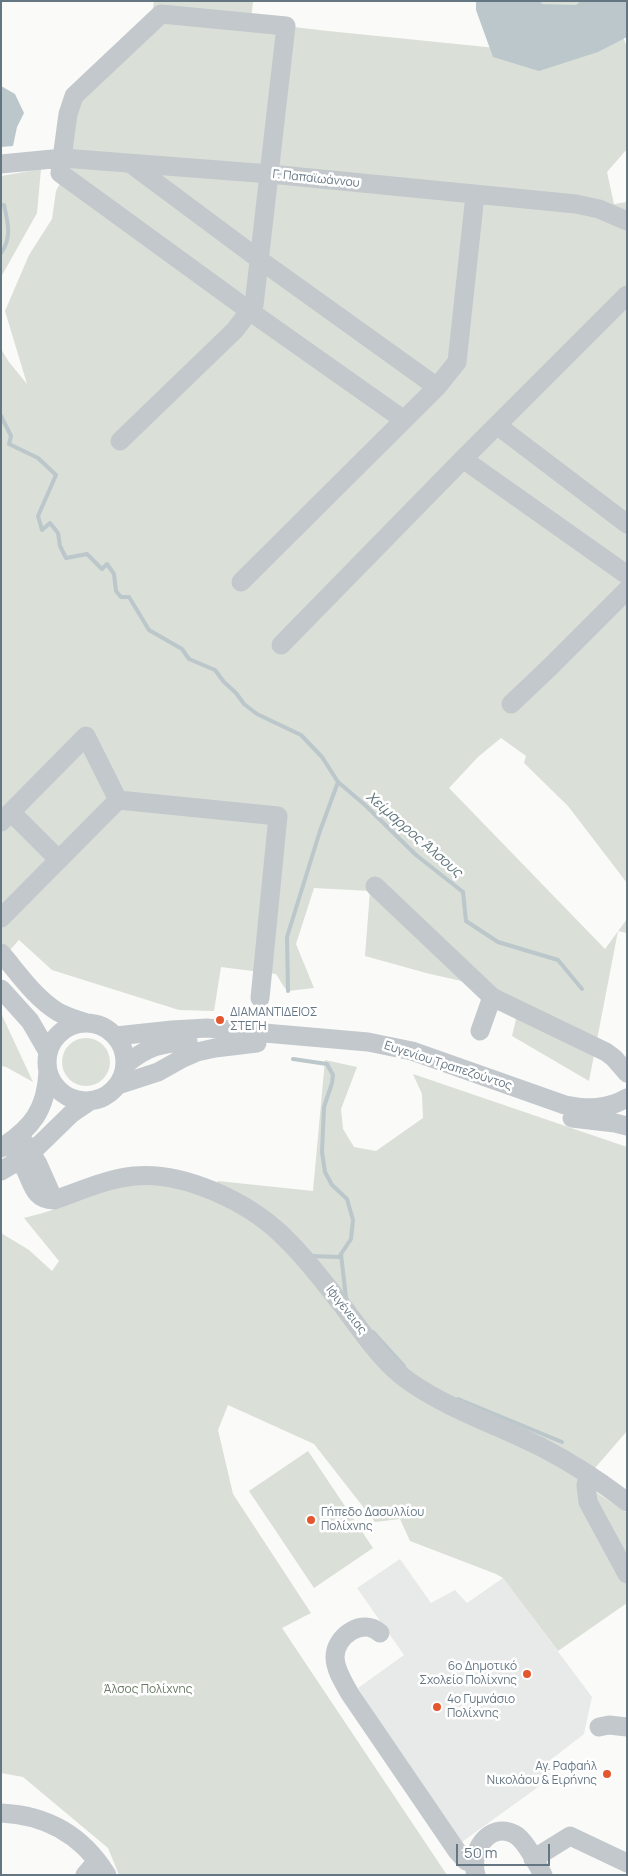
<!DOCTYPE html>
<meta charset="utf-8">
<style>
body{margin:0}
#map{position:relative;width:628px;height:1876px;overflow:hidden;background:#fafaf8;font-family:Manrope,sans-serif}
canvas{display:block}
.frame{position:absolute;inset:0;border:2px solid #657683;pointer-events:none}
.scale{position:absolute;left:456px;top:1844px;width:94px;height:22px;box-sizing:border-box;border:2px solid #657683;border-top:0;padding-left:6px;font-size:15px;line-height:18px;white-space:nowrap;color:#657683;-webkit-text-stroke:4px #fff;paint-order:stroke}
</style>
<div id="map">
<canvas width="628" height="1876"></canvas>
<div class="frame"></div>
<div class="scale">50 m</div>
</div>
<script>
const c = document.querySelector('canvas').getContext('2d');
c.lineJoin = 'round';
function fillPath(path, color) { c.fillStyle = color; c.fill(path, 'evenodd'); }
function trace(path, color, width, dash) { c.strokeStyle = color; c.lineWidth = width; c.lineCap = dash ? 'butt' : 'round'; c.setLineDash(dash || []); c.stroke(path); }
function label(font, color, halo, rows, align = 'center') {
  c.font = font + ' Manrope,sans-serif'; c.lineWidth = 5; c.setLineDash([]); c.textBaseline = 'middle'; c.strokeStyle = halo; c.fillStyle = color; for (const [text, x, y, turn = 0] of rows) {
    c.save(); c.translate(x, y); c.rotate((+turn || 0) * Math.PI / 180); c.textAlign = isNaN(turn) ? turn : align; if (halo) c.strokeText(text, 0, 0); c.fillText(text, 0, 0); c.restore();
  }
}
const built = new Path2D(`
 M400 1559 431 1603 455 1590 467 1603 503 1578 592 1697 584 1734 544 1765 552 1777 462 1842 382 1727 358 1688 404 1655 357 1588Z`);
const green = new Path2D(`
 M154 1H253L251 22 328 31 506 49 491 1H627L615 17 627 47V149L607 172 614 204 627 202V883L568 806 524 763 526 756 501 738 478 757 449 788 605 949 627 919V933L618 931 589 1081 512 1036 516 1019 493 988 430 974 365 956 370 891 314 888 296 944 314 988 288 991 284 987 276 974 221 967 214 1011 179 1010 52 970 19 940 1 960V349L9 362 27 384 5 311 29 255 52 219 56 191 68 168 74 96 152 15Z
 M41 169 37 213 1 277V176Z
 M1 1013 33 1082 6 1067 1 1066Z
 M62 1062a24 24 0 1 1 48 0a24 24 0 1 1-48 0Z
 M325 1060 357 1067 341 1109 343 1129 354 1147 376 1151 423 1118 422 1094 413 1074 627 1147V1431L589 1475 581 1482 627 1513V1603L558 1651 503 1578 496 1574 410 1541 400 1519 375 1522 314 1444 228 1405 218 1430 233 1494 311 1613 282 1628 447 1875H119L108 1848 23 1777 1 1773V1233L29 1250 52 1271 59 1261 24 1218C35 1215 47 1212 58 1208 96 1194 126 1179 169 1186 182 1187 194 1193 206 1197L218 1181 313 1191Z
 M308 1451 373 1548 314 1588 249 1491Z`);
const water = new Path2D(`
 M476 1H540L542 4 576 5 581 1H627V37L598 52 539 71 493 57 476 10Z
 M1 86 15 94 24 113 17 127 13 146 1 147Z`);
const stream = new Path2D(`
 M1 253C12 239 8 222 4 205
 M1 416 11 436 9 444 38 458 56 475 38 516 42 530 50 523 58 533 60 546 66 558 87 554 102 569 107 564 114 574 116 591 121 597H129L149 630 182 649 189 659 215 670 224 682 236 693 244 704 257 714 301 735 322 757 338 782 365 805 416 855 463 892 466 921 498 942 558 960 582 989
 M288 991 287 937 320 831 338 782
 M293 1059 327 1064 333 1075 332 1083 324 1107 322 1152 325 1172 332 1185 347 1199 353 1220 351 1239 339 1257 310 1256
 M341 1254 346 1298
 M373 1332 404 1366
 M458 1399 562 1442`);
const minor = new Path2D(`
 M1 164 63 158 270 174 576 204 599 209 627 221
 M131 164 260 260 437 387
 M498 426 627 524
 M120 441 235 330 254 305 286 26 161 14 74 96 68 114 60 173 251 312 404 420
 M463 459 627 575
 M241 582 437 387 457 362 475 195
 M281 645 463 459 627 295
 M511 704 549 668 627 590
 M118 800 278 816 260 998
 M11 812 59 860
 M1 822 86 736 118 800
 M375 886 492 997 606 1052 614 1058 627 1073
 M1 918 118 800
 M1 953C19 974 35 998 58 1012 67 1017 78 1020 87 1023
 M1 989 30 1021 48 1052
 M47 1062a39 39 0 1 1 78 0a39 39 0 1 1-78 0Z
 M480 1031 492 997
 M116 1036 172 1030 207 1028 368 1042 412 1051 565 1105C586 1109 607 1110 627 1098
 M126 1064C149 1046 159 1044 188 1041
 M118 1085 158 1072 183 1058 197 1052 215 1048 257 1043
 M572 1118 615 1123 627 1126
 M9 1143C15 1152 21 1161 26 1171 33 1186 35 1200 54 1200 80 1191 106 1179 134 1176 183 1171 246 1201 281 1234 302 1254 320 1277 338 1300 360 1328 380 1361 410 1382 450 1410 498 1425 541 1447 572 1463 600 1481 627 1502
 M25 1143 38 1164 54 1200
 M1 1148C32 1128 46 1110 48 1072
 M1 1171 31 1153 71 1114 90 1101
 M589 1475 586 1485 588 1502 627 1574
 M380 1633C363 1617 335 1636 335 1657 335 1670 344 1683 350 1694L457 1851 466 1861 474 1863
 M599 1727 609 1725 627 1727
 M1 1813C47 1815 83 1836 107 1875
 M533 1859 570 1836 627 1863
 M85 1875 97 1861
 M476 1875C469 1853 488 1821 514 1834 525 1839 537 1864 543 1875`);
const markers = [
 [220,1020,5,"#e4572e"],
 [311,1520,5,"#e4572e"],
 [527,1674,5,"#e4572e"],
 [437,1707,5,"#e4572e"],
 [607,1774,5,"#e4572e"]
];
const streetNames = [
 ["Γ. Παπαϊωάννου",316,179,6],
 ["Ευγενίου Τραπεζούντος",448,1066,18],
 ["Ιφιγένειας",346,1310,52]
];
const poiNames = [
 ["ΔΙΑΜΑΝΤΙΔΕΙΟΣ",230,1013],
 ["ΣΤΕΓΗ",230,1027],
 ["Γήπεδο Δασυλλίου",321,1513],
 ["Πολίχνης",321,1527],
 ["6ο Δημοτικό",517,1667,"right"],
 ["Σχολείο Πολίχνης",517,1681,"right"],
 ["4ο Γυμνάσιο",447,1700],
 ["Πολίχνης",447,1714],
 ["Αγ. Ραφαήλ",597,1767,"right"],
 ["Νικολάου & Ειρήνης",597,1781,"right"]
];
const parkNames = [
 ["Άλσος Πολίχνης",148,1690]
];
const waterNames = [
 ["Χείμαρρος Άλσους",414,835,41]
];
fillPath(built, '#e8e9e9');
fillPath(green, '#dadfd7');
fillPath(water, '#bbc7cb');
trace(stream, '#bbc7cb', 4);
trace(minor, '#c3c8cc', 19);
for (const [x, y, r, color] of markers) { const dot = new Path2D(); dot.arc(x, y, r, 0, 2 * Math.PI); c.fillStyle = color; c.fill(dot); trace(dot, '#fff', 2); }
label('12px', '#657683', '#fff', streetNames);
label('12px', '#657683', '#fff', poiNames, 'left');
label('12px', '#687a64', '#fff', parkNames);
label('italic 14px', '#60757c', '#fff', waterNames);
</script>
